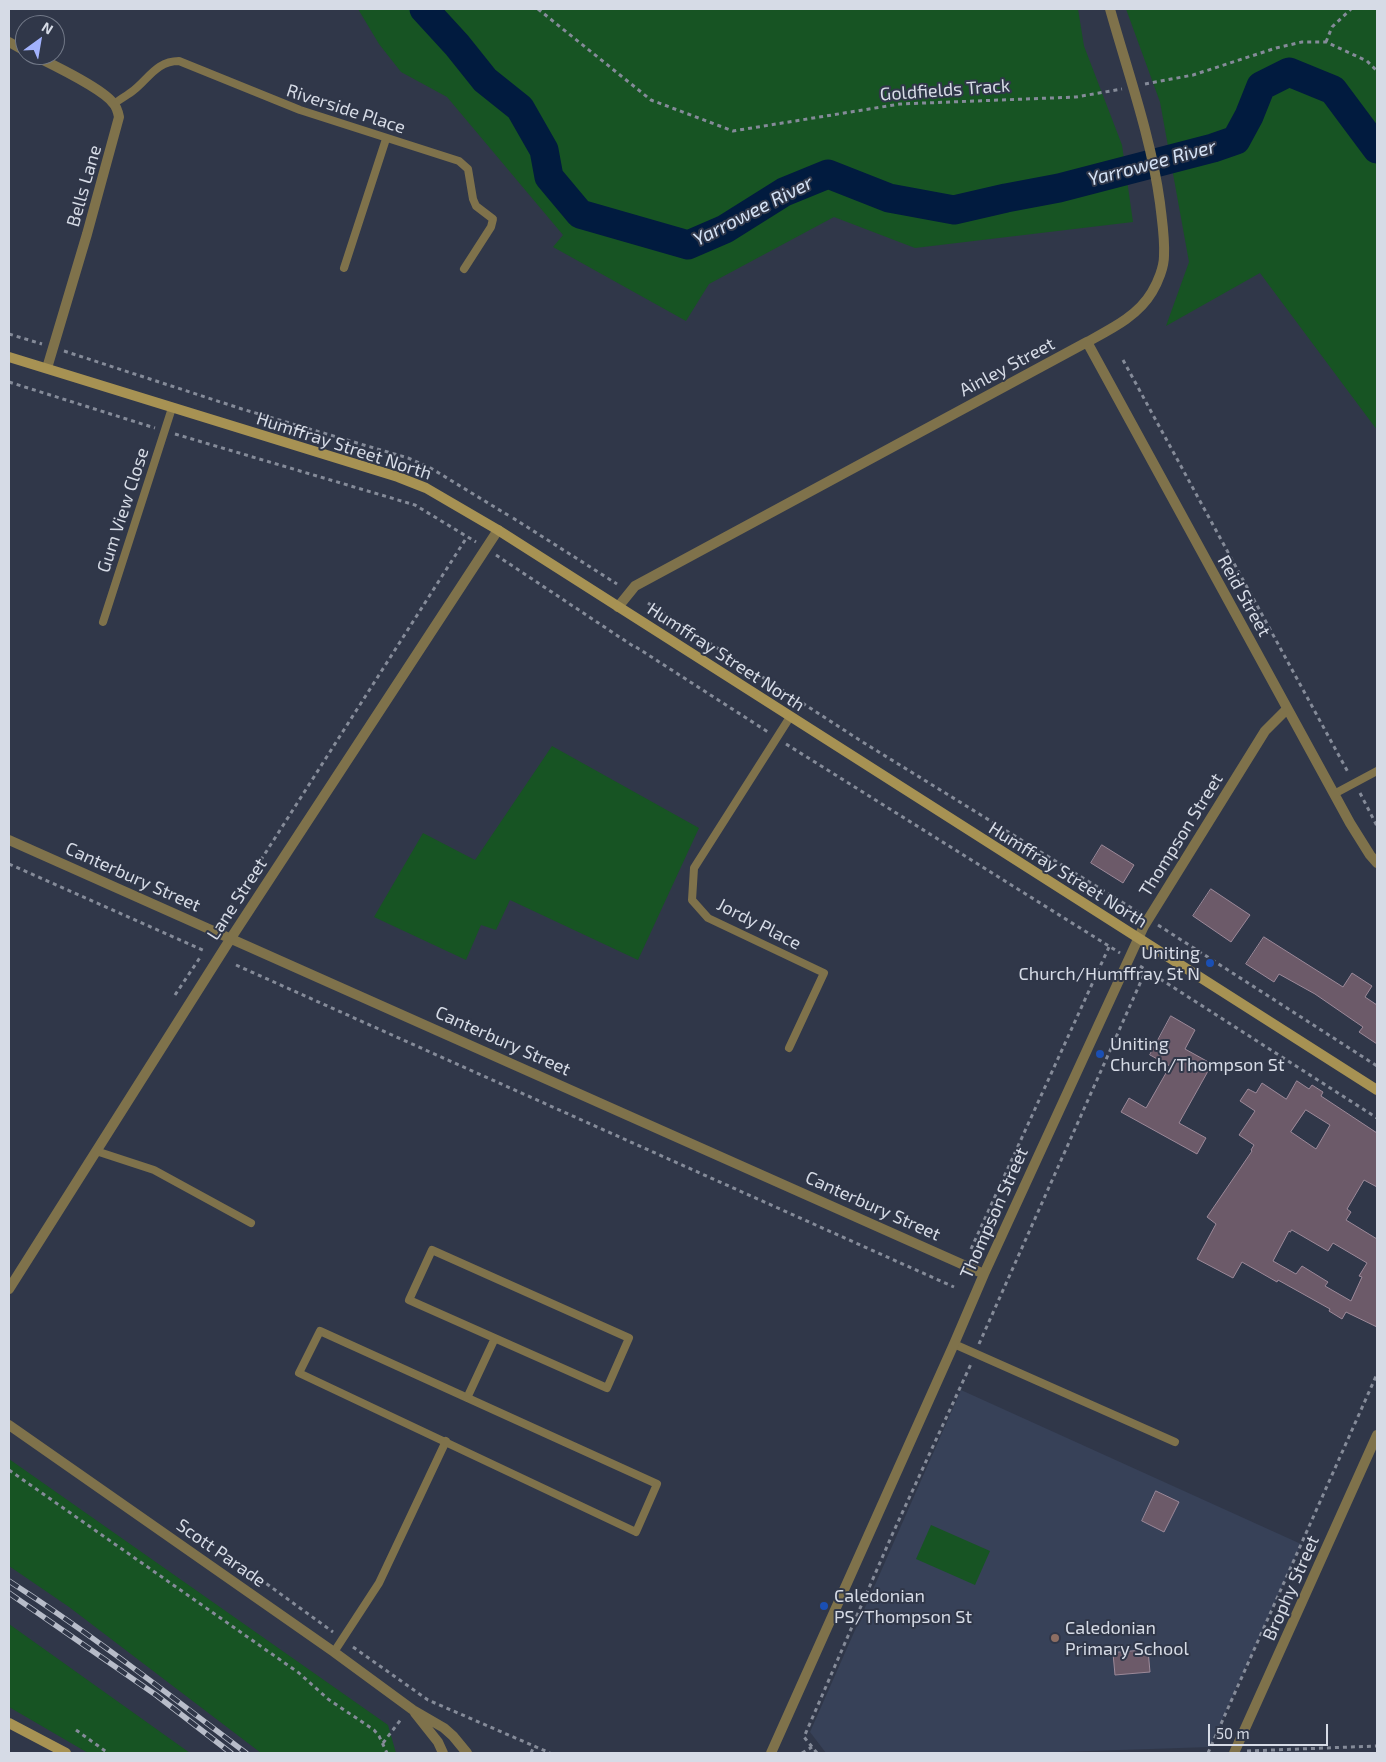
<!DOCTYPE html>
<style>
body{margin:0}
#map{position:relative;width:1386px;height:1762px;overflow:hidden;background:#303749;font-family:"Exo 2",sans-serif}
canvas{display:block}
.frame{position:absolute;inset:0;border:10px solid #d6dbe6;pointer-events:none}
.north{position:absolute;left:15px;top:15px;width:50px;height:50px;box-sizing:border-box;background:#303749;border:1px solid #727988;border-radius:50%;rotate:32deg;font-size:14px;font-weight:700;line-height:20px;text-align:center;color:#d6dbe6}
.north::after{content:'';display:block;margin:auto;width:18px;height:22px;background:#a2b2fd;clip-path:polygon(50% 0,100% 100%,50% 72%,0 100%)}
.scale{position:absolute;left:1208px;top:1724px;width:120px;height:22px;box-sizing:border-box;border:2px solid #d6dbe6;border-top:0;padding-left:6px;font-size:15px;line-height:18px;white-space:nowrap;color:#d6dbe6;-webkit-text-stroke:4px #303749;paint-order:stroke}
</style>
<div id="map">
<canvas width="1386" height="1762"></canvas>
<div class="frame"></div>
<div class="north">N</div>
<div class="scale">50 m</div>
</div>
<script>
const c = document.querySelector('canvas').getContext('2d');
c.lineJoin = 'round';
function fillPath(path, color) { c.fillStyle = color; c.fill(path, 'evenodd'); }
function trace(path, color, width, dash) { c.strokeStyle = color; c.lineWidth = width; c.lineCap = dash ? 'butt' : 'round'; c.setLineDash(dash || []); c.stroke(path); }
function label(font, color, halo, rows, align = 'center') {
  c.font = font + ' "Exo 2",sans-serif'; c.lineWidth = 4; c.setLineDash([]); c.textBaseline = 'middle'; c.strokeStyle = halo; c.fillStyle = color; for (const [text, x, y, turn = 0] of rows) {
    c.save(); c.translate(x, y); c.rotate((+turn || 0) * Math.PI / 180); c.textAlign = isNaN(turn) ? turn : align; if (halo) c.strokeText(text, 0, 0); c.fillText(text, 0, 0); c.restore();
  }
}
const built = new Path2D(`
 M961 1390 1301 1544 1210 1747 1031 1753H826L810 1732Z`);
const green = new Path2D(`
 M358 9H1078L1084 46 1122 145 1133 222 915 248 834 217 709 284 686 321 553 247 563 235 447 97 401 72 379 44Z
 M1126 9H1377V430L1260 273 1166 326 1189 262 1160 102Z
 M552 746 699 828 638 960 510 900 496 930 481 925 466 960 374 917 423 833 475 860Z
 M9 1459 388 1725 396 1753H261L69 1607 9 1566Z
 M931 1525 990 1551 975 1585 916 1559Z
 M9 1624 190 1753H88L9 1707Z`);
const river = new Path2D(`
 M424 9 457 45 485 80 520 108 544 150 549 177 580 214 688 245 725 229 784 192 828 174 889 198 954 210 1006 198 1059 188 1213 148 1236 140 1249 116 1261 86 1289 72 1333 90 1377 149`);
const building = new Path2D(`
 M1102 845 1134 865 1123 883 1091 863Z
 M1211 889 1250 915 1231 942 1193 916Z
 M1264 937 1343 987 1352 973 1372 986 1365 997 1377 1005V1044L1359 1032 1363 1027 1315 994 1279 974 1274 982 1246 964Z
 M1171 1016 1195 1030 1185 1049 1212 1064 1179 1123 1206 1138 1197 1154 1121 1112 1129 1098 1146 1108 1170 1066 1150 1055Z
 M1297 1081 1309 1089 1312 1085 1323 1092 1321 1096 1377 1133V1187L1364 1180 1347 1209 1351 1212 1346 1220 1377 1239V1327L1346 1312 1342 1319 1329 1311 1330 1309 1278 1280 1277 1282 1242 1262 1233 1278 1197 1259 1216 1224 1207 1217 1252 1151 1251 1150 1254 1145 1239 1135 1255 1111 1240 1101 1248 1089 1256 1093 1262 1083 1286 1099ZM1306 1110 1330 1125 1316 1149 1291 1132ZM1292 1230 1328 1251 1333 1243 1367 1263 1359 1276 1362 1277 1351 1301 1325 1286 1328 1282 1302 1266 1296 1274 1273 1261 1289 1231 1290 1232Z
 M1156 1491 1179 1502 1164 1532 1142 1521Z
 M1148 1650 1150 1672 1115 1675 1113 1653Z`);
const path = new Path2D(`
 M538 9 651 100 733 131 900 104 1076 97 1122 89
 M1326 42 1332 27 1351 9
 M1145 84 1193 75 1276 48 1302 42H1326L1367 61 1377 71
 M9 334 42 344
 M64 351 242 409 408 458 429 467 511 517
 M1123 360 1349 774
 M9 382 155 428
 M175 434 415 505 476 542
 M513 518 617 584
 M496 555 633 646
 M648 603 861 741 1138 912
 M636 647 768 732
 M786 744 1120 953
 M1360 793 1377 826
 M9 864 205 951
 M222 921 467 537
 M1158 925 1377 1066
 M236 965 954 1287
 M1140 966 1377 1118
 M175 995 201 956
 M971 1249 1109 947
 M979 1344 1146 970
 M9 1470 299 1673 328 1699 374 1730 379 1736 387 1753
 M260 1579 333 1632
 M353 1647 428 1700 534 1746
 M76 1730 108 1753
 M383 1743 402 1718
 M1247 1751 1377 1746
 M531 1753 534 1746 550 1753
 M802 1753 812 1747
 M817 1753 804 1737 892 1535 971 1364
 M1208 1753 1377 1374`);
const lane = new Path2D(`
 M114 104C120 99 128 95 134 90 149 78 157 61 179 61L300 110 459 161 468 169 473 199 476 206 493 219 491 227 464 269
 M344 268 386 139
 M103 622 172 408
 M1334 794 1377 771
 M789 1048 824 973 708 918 692 900 694 868 790 717
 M96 1151 154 1170 251 1223
 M432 1250 629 1338 607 1388 409 1300Z
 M320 1331 657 1484 636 1532 299 1373Z
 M954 1344 1175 1442
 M467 1398 495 1338
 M334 1652 379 1583 446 1441`);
const street = new Path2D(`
 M9 42 25 51
 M33 55C51 64 102 88 113 103 117 107 118 112 119 117L87 234 47 368
 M1087 342 1350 823 1370 855 1377 863
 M618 607 635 586 1087 342C1111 329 1138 316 1152 292 1158 282 1164 267 1164 256 1165 238 1162 221 1160 203 1151 137 1128 73 1110 9
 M9 840 984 1274
 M9 1289 231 938 498 530
 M9 1425 334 1652 413 1710 444 1728 453 1736 467 1753
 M415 1713 438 1742 443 1753
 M771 1753 954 1344 984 1274 1144 926 1265 731 1287 709
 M1234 1753 1377 1435`);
const secondary = new Path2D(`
 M9 357 398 477 426 488 498 530 1377 1090
 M9 1723 66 1753`);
const rail = new Path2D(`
 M9 1581C91 1634 168 1694 246 1753
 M9 1593 156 1695 231 1753`);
const markers = [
 [1210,963,5,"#1a4fb4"],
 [1100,1054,5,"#1a4fb4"],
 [824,1606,5,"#1a4fb4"],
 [1055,1638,5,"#8d6e63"]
];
const streetNames = [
 ["Goldfields Track",945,90,-4],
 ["Riverside Place",346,109,18],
 ["Bells Lane",84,186,-74],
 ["Ainley Street",1007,367,-28],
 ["Humffray Street North",344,446,18],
 ["Gum View Close",123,510,-72],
 ["Reid Street",1244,596,61],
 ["Humffray Street North",726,657,33],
 ["Thompson Street",1181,835,-58],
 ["Humffray Street North",1068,875,32],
 ["Canterbury Street",133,877,24],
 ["Lane Street",237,899,-57],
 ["Jordy Place",759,924,27],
 ["Canterbury Street",503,1041,24],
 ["Canterbury Street",873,1206,24],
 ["Thompson Street",994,1213,-66],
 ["Scott Parade",221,1553,35],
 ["Brophy Street",1291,1588,-66]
];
const poiNames = [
 ["Uniting",1200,953,"right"],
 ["Church/Humffray St N",1200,974,"right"],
 ["Uniting",1110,1044],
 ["Church/Thompson St",1110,1065],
 ["Caledonian",834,1596],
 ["PS/Thompson St",834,1617],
 ["Caledonian",1065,1628],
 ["Primary School",1065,1649]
];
const waterNames = [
 ["Yarrowee River",1152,163,-15],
 ["Yarrowee River",753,211,-27]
];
fillPath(built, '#374158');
fillPath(green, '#175423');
trace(river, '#011b3f', 29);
fillPath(building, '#6c5a69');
trace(building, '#9c8999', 1);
trace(path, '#858b99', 3, [4, 4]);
trace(lane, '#7f724b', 8);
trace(street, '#7f724b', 10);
trace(secondary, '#a79253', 10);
trace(rail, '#b7bcc9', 5.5);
trace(rail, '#303749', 4, [11]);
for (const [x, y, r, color] of markers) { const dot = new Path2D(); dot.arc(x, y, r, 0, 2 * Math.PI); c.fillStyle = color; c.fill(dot); trace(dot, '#303749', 2); }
label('18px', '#d6dbe6', '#303749', streetNames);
label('18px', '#d6dbe6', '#303749', poiNames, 'left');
label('italic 19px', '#d6e4f8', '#303749', waterNames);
</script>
